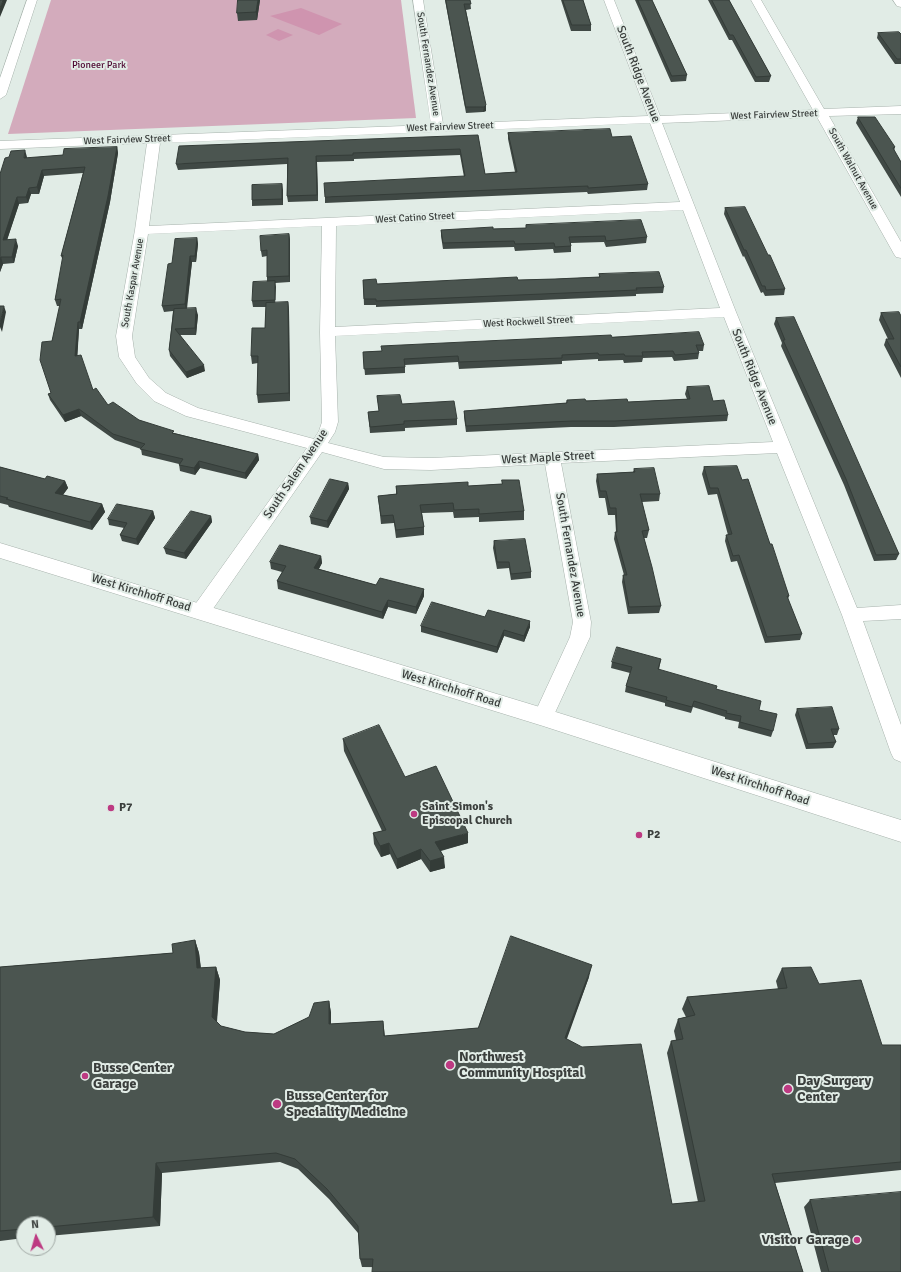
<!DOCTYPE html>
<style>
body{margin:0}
#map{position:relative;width:901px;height:1272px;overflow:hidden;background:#e1ece6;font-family:Signika,sans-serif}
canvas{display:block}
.north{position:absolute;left:16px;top:1216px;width:40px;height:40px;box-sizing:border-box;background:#e1ece6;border:1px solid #9ea6a2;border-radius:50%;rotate:355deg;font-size:11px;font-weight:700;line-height:16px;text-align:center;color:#3a3e3c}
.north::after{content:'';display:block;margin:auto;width:14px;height:18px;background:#bd3a82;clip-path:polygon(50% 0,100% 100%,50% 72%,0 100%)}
</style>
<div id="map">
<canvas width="901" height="1272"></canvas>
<div class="north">N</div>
</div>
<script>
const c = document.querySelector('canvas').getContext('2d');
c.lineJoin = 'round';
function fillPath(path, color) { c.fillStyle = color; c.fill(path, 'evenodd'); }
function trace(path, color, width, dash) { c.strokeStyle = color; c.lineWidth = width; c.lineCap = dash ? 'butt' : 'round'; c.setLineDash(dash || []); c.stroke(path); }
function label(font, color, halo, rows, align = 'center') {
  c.font = font + ' Signika,sans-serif'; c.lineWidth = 4; c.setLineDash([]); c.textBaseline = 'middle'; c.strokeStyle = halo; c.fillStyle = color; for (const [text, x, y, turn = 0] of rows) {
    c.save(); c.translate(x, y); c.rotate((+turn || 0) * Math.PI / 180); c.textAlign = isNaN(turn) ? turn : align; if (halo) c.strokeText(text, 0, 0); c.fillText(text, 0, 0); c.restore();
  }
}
const green = new Path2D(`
 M51 0H401L416 118 8 134Z`);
const water = new Path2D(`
 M301 8 342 24 319 35 270 16Z
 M278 29 293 35 279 41 266 35Z`);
const street = new Path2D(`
 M27 0H37L6 95 0 99V78Z
 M413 0H423L443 124 648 116 604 0H614L660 116 813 110 751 0H761L824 109 901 106V114L829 116 901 242V258L896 257 894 254 817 117 662 123 736 312 857 608 901 605V619L863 621 901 725V762L894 759 891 753 842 615 777 453 561 463 591 622 590 637 553 717 550 723 543 725 536 723 533 717 570 637 573 622 545 464 431 470 384 469 322 452 208 616 201 618 194 616 192 611 194 606 307 448 186 416 154 401 137 384 119 357 116 336 135 230 147 143 0 149V141L431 125ZM650 123 680 202 149 226 160 143ZM683 210 720 308 335 327 336 226ZM322 226 320 332 322 422 319 431 314 439 198 408 166 393 149 378 135 357 132 336 148 234ZM724 317 773 442 431 458 384 457 328 443 335 432 338 422 335 336Z
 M893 0H901V7L897 6Z`);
const secondary = new Path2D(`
 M0 543 543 708 901 820V842L543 726 0 558Z`);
const wall = new Path2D(`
 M238 0H260L257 20 238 21 237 13Z
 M445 0H470L471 9 466 10 486 111 483 112 466 113Z
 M561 0H583L591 25V31H571Z
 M635 0H652L687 75 686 81 671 82Z
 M708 0H729L771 76 769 82H755L732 40H729Z
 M878 33 901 34V64H895L877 38Z
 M858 117 895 147 894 151 901 162V197L856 123Z
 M508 133 612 137 648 184 647 190 588 194 587 192 325 203V197L464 177 460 155 354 159V161L317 162 318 201 288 202 287 196V164L178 170 176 164 478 135 485 174 515 172 508 139Z
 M117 147 118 153 110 202 82 329H79L77 356 93 390 108 405 139 420 174 433 258 454 259 460 246 479 200 468 195 475 180 471 179 464 142 455 141 449 115 440 81 416 65 422 50 400 48 394 51 393 52 341 60 306H57L55 300 63 260 61 256 83 173 44 176 39 194H31L28 203 19 204 7 240 18 246 14 263 3 264 0 272V174L27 157V158L63 155Z
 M283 190V205L252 206V200Z
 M725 208 785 289 784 295 765 296 763 292 761 293 744 256 743 257 724 214Z
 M526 225 647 237 646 243 606 247 604 242 571 243V252L554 253 553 249 515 251 514 247 443 249 441 236V230L526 228Z
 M289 234 290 240V282L275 283V303L288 302 289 310 290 401 258 403 257 395 258 363 252 364 251 356 265 328 266 307H253L252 301 267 281V256L262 257 261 251Z
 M197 238 198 244 196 262H192L187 309 198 315 196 335H180L205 371 187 378 170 356 169 350 173 311 164 312 162 306 172 263Z
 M599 274 664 287 663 293 636 294V296L376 307V305H364L363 280 377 284 555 279 599 277Z
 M881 313 901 316V378L884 345 886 339H888L879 320Z
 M776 318 899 554 896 560 874 561 844 485 781 346 782 343 774 324Z
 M612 337 704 345 703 351H698L699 353 698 359 674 361 672 357 643 358 642 362 624 363 623 360 598 361V359L562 361V364L459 369 458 362 405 365V373L365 375 363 352Z
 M687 387 713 401 728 415 727 421 614 427H571L466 432 464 417V411L566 403 567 400 628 402 687 399 685 394Z
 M377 396 402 404 457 419V425L405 428V431L370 433 368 412 379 411Z
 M0 467 45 479 65 481 68 488 63 495 102 504 105 512 92 530 9 507 8 505 0 503Z
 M704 467 742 480 770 544 789 596 788 599 802 634 800 640 765 643 737 561 731 562 725 541 726 535H728L717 494 708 495 702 474Z
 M634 469 660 494 659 501 642 502 649 530 647 538H644L661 606 659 613 628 614 622 582 623 575H624L614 539 615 532H616L615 515H608L605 498H599L596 481 597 474 633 472Z
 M502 480 524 511V520L479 522V517L454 518 453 512 422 513 424 527V535L396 538 394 523 381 524 378 496 396 494V486H468L502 484Z
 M348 483 349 489 328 528 311 524 310 517Z
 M153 511 155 518 138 545 122 541 120 535 124 528 109 525 108 519Z
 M211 516 212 522 186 559 166 554 164 548Z
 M494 541 531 572V578L511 580 509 568 497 569 493 548Z
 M321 556 322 563 319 569 376 585 424 589V596L416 614 388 607 383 619 278 589 277 581 282 572 271 569 270 562Z
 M485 617 530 627 524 642 504 636 497 653 421 632V626Z
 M661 659 659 670 716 689 759 710 773 731 771 737 738 728 739 722 725 719V717L693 707 691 713 665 706V703L625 692 626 686 630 673 611 668 612 662Z
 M797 709 839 729 837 735H833L836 742 833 748 806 749 795 715Z
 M343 739 405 777 468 843 441 851 445 868 430 872 421 859 397 869 390 854 381 857 374 844 373 833 382 831 344 751Z
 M195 940 199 953 201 968 216 967 220 980 217 1022 221 1026 245 1032 274 1034 309 1017 329 1001 331 1013V1024L383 1021 385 1036 478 1028 589 977 566 1039 672 1204 698 1202 667 1053 671 1041 676 1040 674 1031 678 1019 686 1017 682 1009 687 997 778 989 776 981 782 968 819 984 882 1045H901V1170L775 1183 803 1272 362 1267 360 1259 358 1233 329 1199 298 1169 280 1162 162 1173 160 1226 48 1236V1224H24V1238L0 1241V967L173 953Z
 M810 1200 901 1272H821L804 1207Z`);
const shadedWall = new Path2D(`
 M3 0H7L0 17V8Z
 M258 0H260L257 20 256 12Z
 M486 105V111L483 112 484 107Z
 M117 147 118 153 110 202 82 329 80 322Z
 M25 150 27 157 26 164 24 158Z
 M316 156 317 162 318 201 317 195Z
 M42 170 44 176 39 194 37 187Z
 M282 184 283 190V205L282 199Z
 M29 188 31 194 28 203 26 197Z
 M17 197 19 204 5 246 3 240Z
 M289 234 290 240V282L289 276Z
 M197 238 198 244 196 262 195 256Z
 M16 239 18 246 14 263 12 257Z
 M190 256 192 262 186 311 185 304Z
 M1 257 3 264 0 272V259Z
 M275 281 276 287 275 306Z
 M288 302 289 310 290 401 289 393Z
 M4 306 6 312 2 332 0 327V323Z
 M196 308 198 315 196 335 195 328Z
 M78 322 79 329 77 363 75 356Z
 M204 365 205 371 187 378 186 372Z
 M79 409 81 416 65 422 63 415Z
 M258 454 259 460 246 479 245 473Z
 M199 461 200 468 195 475 194 468Z
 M65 481 68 488 58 501 55 493Z
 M348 483 349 489 328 528 327 521Z
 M102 504 105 512 92 530 90 522Z
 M153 511 155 518 138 545 136 539Z
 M211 516 212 522 186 559 184 553Z
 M321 556 322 563 315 575 314 568Z
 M424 589V596L416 614V607Z
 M388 600V607L383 619 382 612Z
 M530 621V627L524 642V636Z
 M504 630V636L497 653V647Z
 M468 833V843L435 852V842Z
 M389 843 390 854 381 857 380 846Z
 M421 849V859L397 869V859Z
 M444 857 445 868 430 872V861Z
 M195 940 199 953 202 980 197 968Z
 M592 965 589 977 563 1050 565 1038Z
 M216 967 220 980 216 1029 212 1017Z
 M329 1001 331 1013V1036L329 1024Z
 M156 1163 162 1173 160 1226 153 1217Z`);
const building = new Path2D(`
 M0 0H3L0 8Z
 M238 0H258L256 12 237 13Z
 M446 0H470L471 4H464L486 105 484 107H466Z
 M563 0H583L591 25H572Z
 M638 0H652L687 75 672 76Z
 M712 0H729L771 76 756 77 733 35H730Z
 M899 32 901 34V59H897L878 33Z
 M858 117H875L895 147 893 148 901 162V188Z
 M610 129 612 137 631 136 648 184 588 188V186L325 197 324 183 465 176 460 149 353 153V155L316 156 317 195 287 196 288 158 176 164 179 146 478 135 485 174 517 172 508 133Z
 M117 147 108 196 80 322H78L75 356 81 355 93 390 96 388 108 405 113 402 139 420 174 431 172 433 258 454 245 473 199 461 194 468 179 465 183 459 140 449 145 444 113 434 79 409 63 415 48 394 51 393 40 360 42 342 52 341 61 299 55 300 63 255 61 256 85 167 42 170 37 187 29 188 26 197H17L3 240 16 239 12 257H1L0 259V174L5 158 9 157 11 151 25 150 24 158 63 155 64 149Z
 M282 184V199L252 200V185Z
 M745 207 768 255H770L785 289 766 290 765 286H762L746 250H744L725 208Z
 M641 220 647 237 606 241 605 236 569 237 571 246 555 247 554 243 515 244 514 241 443 243 441 230 493 227V229L526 228V225Z
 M289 234V276L267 277V250L261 251 260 236Z
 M197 238 195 256H190L185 304 162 306 168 264 172 263 175 239Z
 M659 272 664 287 636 288 637 290 376 301V299H364L363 280 376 279 377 284 517 277 518 280 555 279 600 277 599 274Z
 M275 281V300L252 301 253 282Z
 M288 302 289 393 257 395 258 356H251L252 328H265L266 303Z
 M0 306H4L0 323Z
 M196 308 195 328 175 329 204 365 186 372 169 350 174 309Z
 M899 312 901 316V367L886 339H894L881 313Z
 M794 317 899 554 876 555 846 479 783 340H785L776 318Z
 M699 332 704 345H696L699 353 675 355 673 351 642 352 643 356H625L624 354 599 355 598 353 562 355V358L459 362 458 356 404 359 405 367 364 369 363 352 382 351 381 346 611 335 612 337Z
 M709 386 713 401 724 400 728 415 615 421H572L466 426 464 411 567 403V400L585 399 586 401 627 399 628 402 690 399 687 387Z
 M400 395 402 404 454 401 457 419 404 421V424L370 427 368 412 379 411 377 396Z
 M737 466 742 480 748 479 770 544H772L789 596H787L802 634 767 637 739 555 733 556 726 535 732 534 718 488H710L704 467Z
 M0 467 45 479 47 476 65 481 55 493 102 504 90 522 6 499 8 498 0 496Z
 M654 468 660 494H640L649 530 642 531 652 567 661 606 629 607 623 575H627L615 532H617L616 508H610L606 491H600L597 474 635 472 634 469Z
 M330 479 348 483 327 521 310 517Z
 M502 480H519L524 511 479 514V509L454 510 453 503 420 505 424 527 396 530 393 515 381 516 378 496 397 494 396 486 468 482V486L502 484Z
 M117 504 153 511 136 539 120 535 127 523 108 519Z
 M191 511 211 516 184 553 164 548Z
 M525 539 531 572 511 574 509 562H497L494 541Z
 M280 545 321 556 314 568 376 585 380 578 424 589 416 607 388 600 382 612 277 581 286 566 270 562Z
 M432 602 485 617 488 610 530 621 524 636 504 630 497 647 421 626Z
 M617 647 661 659 658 669 717 686 716 689 761 701 759 710 777 714 773 731 740 722 741 716 726 713 727 711 694 701 692 707 666 700 667 697 626 686 632 667 612 662Z
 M832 707 839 729H831L836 742 808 744 797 709Z
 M379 725 405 777 436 766 468 833 435 842 444 857 430 861 421 849 397 859 389 843 380 846 373 833 386 830 343 739Z
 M511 936 592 965 565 1038 582 1047 641 1044 672 1204 705 1201 671 1041 683 1039 678 1019 695 1015 687 997 787 988 782 968 811 967 819 984 861 980 882 1045H901V1162L772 1174 803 1272H372L373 1259H360L358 1226 327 1189 295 1159 276 1153 156 1163 153 1217 48 1227V1224H24V1229L0 1231V967L173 953 172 944 195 940 197 968 216 967 212 1017 221 1026 245 1032 274 1034 309 1017 314 1003 329 1001V1024L383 1021 384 1036 478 1028Z
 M901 1192V1272H829L810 1200Z`);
const markers = [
 [111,808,4,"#bd3a82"],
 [414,814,4,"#bd3a82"],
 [639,835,4,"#bd3a82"],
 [450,1065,5,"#bd3a82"],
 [85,1076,4,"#bd3a82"],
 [788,1089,5,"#bd3a82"],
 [277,1104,5,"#bd3a82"],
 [857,1240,4,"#bd3a82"]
];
const farStreetnames = [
 ["South Fernandez Avenue",428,64,81],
 ["West Fairview Street",774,115,-2],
 ["West Fairview Street",450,127,-2],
 ["West Fairview Street",127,140,-2],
 ["South Walnut Avenue",853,169,61],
 ["West Catino Street",415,218,-3],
 ["South Kaspar Avenue",133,283,-80],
 ["West Rockwell Street",528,322,-3]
];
const farParknames = [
 ["Pioneer Park",99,65]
];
const streetNames = [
 ["South Ridge Avenue",638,74,69],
 ["South Ridge Avenue",754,377,68],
 ["West Maple Street",548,458,-3],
 ["South Salem Avenue",296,474,-56],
 ["South Fernandez Avenue",570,555,80],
 ["West Kirchhoff Road",141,593,17],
 ["West Kirchhoff Road",451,689,17],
 ["West Kirchhoff Road",760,786,18]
];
const poiNames = [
 ["Saint Simon's",422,807],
 ["Episcopal Church",422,821],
 ["P7",119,808],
 ["P2",647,835]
];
const nearPoinames = [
 ["Northwest",459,1057],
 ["Community Hospital",459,1073],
 ["Busse Center",93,1068],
 ["Garage",93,1084],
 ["Day Surgery",797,1081],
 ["Center",797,1097],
 ["Busse Center for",286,1096],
 ["Speciality Medicine",286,1112],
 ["Visitor Garage",849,1240,"right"]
];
fillPath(green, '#d3abbc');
fillPath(water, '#cf94af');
trace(street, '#a7b2ac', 1);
trace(secondary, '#a7b2ac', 1);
fillPath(street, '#fff');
fillPath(secondary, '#fff');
fillPath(wall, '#404945');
fillPath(shadedWall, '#343c38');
fillPath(building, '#4b5550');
trace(building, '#343c38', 1);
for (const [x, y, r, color] of markers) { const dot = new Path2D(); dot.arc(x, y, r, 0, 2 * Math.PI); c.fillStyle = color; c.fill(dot); trace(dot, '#e1ece6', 1.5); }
label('10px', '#3a3e3c', '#e1ece6', farStreetnames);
label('10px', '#4f0832', '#e1ece6', farParknames);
label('12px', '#3a3e3c', '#e1ece6', streetNames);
label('bold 12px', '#3a3e3c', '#e1ece6', poiNames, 'left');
label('bold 14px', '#3a3e3c', '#e1ece6', nearPoinames, 'left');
</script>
